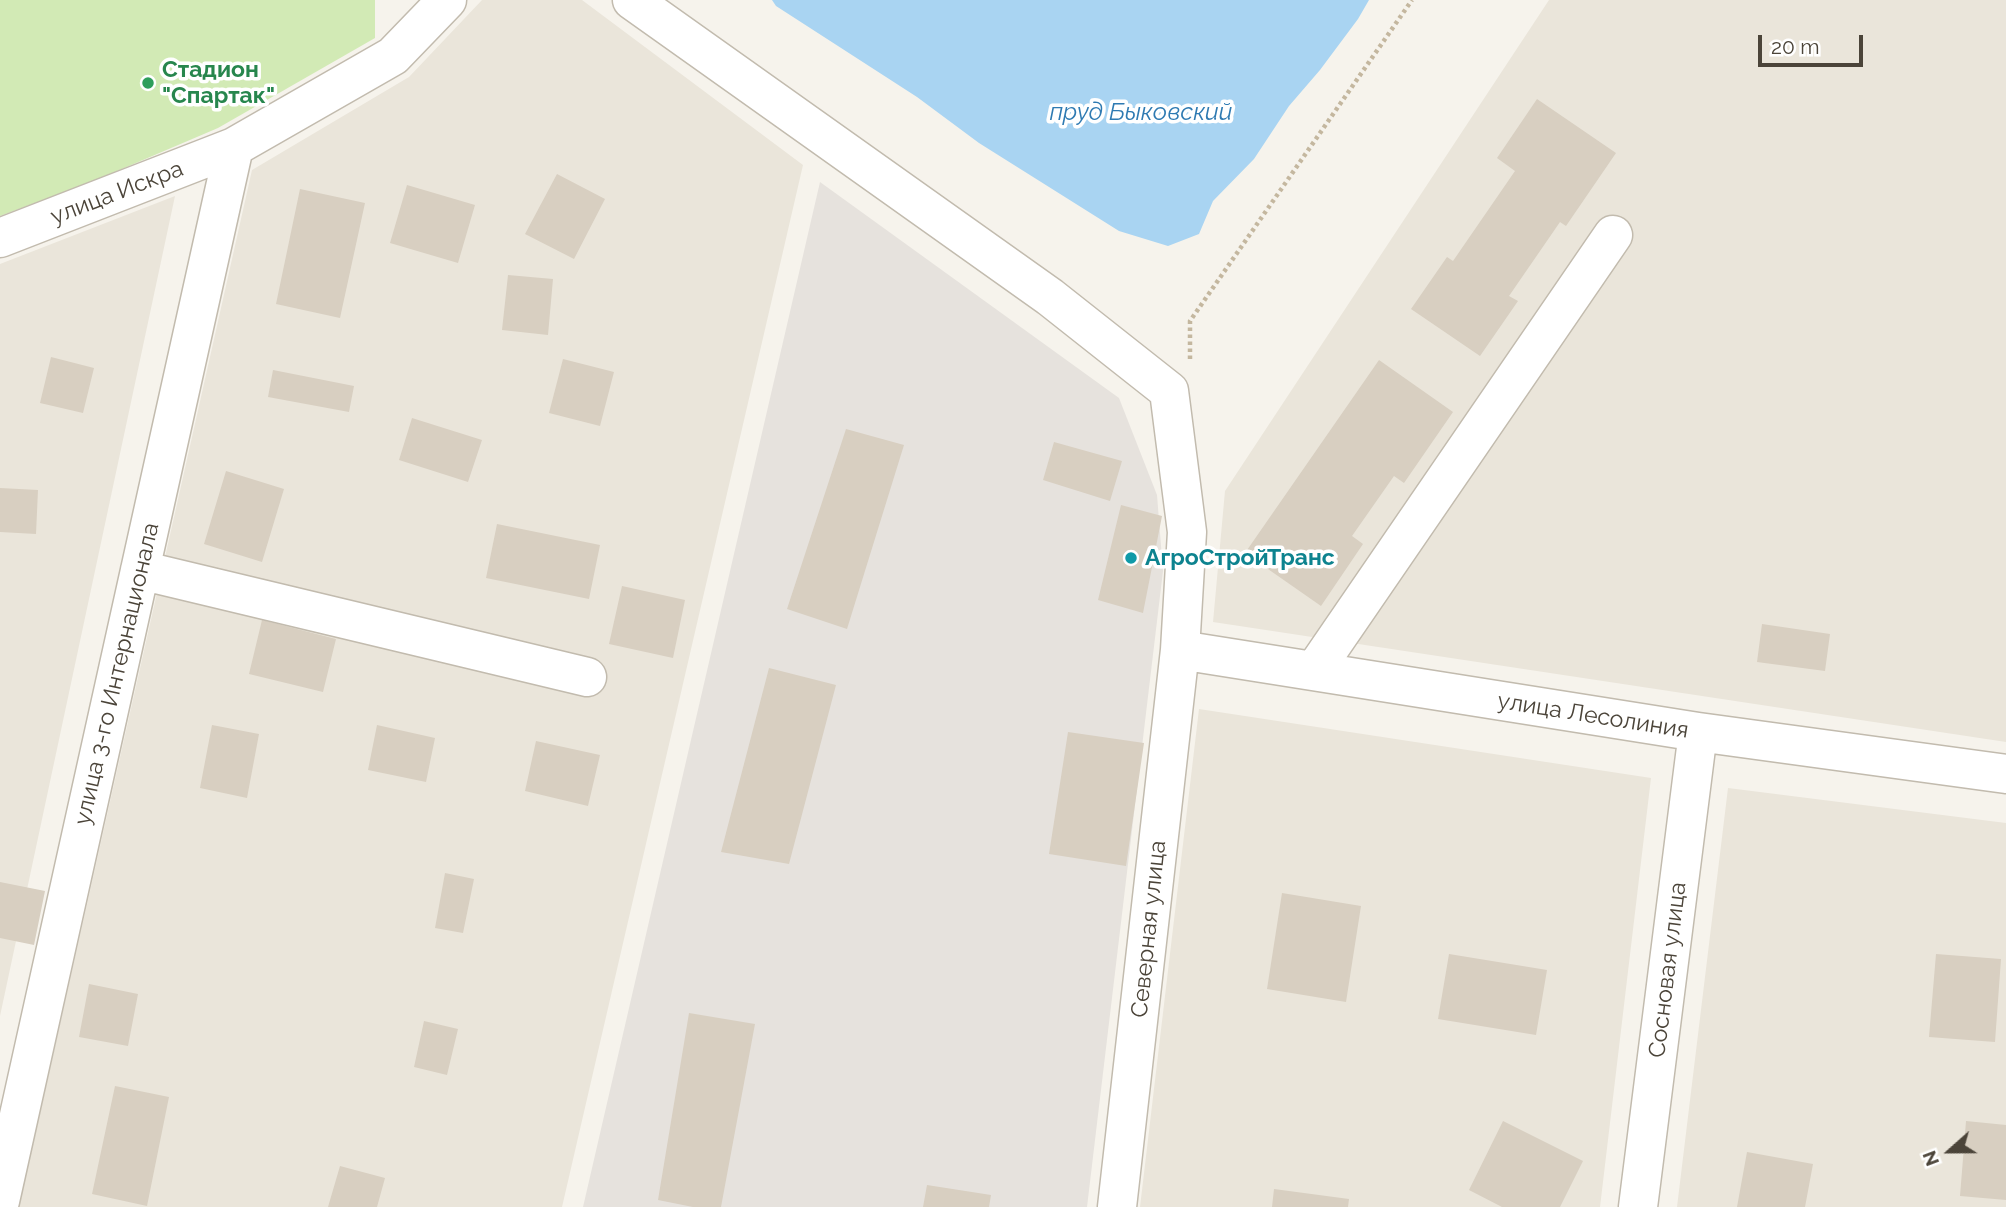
<!DOCTYPE html>
<meta charset="utf-8">
<style>
body{margin:0}
#map{position:relative;width:2006px;height:1207px;overflow:hidden;background:#f6f3ec;font-family:Raleway,sans-serif}
canvas{display:block}
.north{position:absolute;left:1915px;top:1116px;width:70px;height:70px;-webkit-text-stroke:5px #fff;paint-order:stroke;rotate:249deg;font-size:19px;font-weight:700;line-height:28px;text-align:center;color:#4b4439}
.north::after{content:'';display:block;margin:auto;width:24px;height:32px;background:#4b4439;clip-path:polygon(50% 0,100% 100%,50% 72%,0 100%)}
.scale{position:absolute;left:1758px;top:35px;width:105px;height:32px;box-sizing:border-box;border:4px solid #4b4439;border-top:0;padding-left:9px;font-size:21px;line-height:24px;white-space:nowrap;color:#4b4439;-webkit-text-stroke:5px #fff;paint-order:stroke}
</style>
<div id="map">
<canvas width="2006" height="1207"></canvas>
<div class="north">N</div>
<div class="scale">20 m</div>
</div>
<script>
const c = document.querySelector('canvas').getContext('2d');
c.lineJoin = 'round';
function fillPath(path, color) { c.fillStyle = color; c.fill(path, 'evenodd'); }
function trace(path, color, width, dash) { c.strokeStyle = color; c.lineWidth = width; c.lineCap = dash ? 'butt' : 'round'; c.setLineDash(dash || []); c.stroke(path); }
function label(font, color, halo, rows, align = 'center') {
  c.font = font + ' Raleway,sans-serif'; c.lineWidth = 7; c.setLineDash([]); c.textBaseline = 'middle'; c.strokeStyle = halo; c.fillStyle = color; for (const [text, x, y, turn = 0] of rows) {
    c.save(); c.translate(x, y); c.rotate((+turn || 0) * Math.PI / 180); c.textAlign = isNaN(turn) ? turn : align; if (halo) c.strokeText(text, 0, 0); c.fillText(text, 0, 0); c.restore();
  }
}
const residential = new Path2D(`
 M482 0H582L803 165 562 1207H19L252 170 409 77Z
 M1549 0H2006V742L1213 622 1225 491Z
 M175 196 0 1016V264Z
 M1199 709 1651 778 1600 1207H1140Z
 M1728 788 2006 823V1207H1677Z`);
const industrial = new Path2D(`
 M820 182 1119 398 1157 495 1163 571 1087 1207H583Z`);
const green = new Path2D(`
 M0 0H375V38L218 128 89 183 0 216Z`);
const water = new Path2D(`
 M772 0H1369L1358 19 1320 70 1289 106 1254 159 1213 201 1199 234 1168 246 1119 231 979 143 917 97 776 6Z`);
const building = new Path2D(`
 M1537 99 1616 153 1566 226 1560 222 1509 296 1518 301 1480 356 1411 309 1447 257 1453 261 1515 171 1497 158Z
 M557 174 605 199 574 259 525 234Z
 M407 185 475 205 458 263 390 243Z
 M300 189 365 203 340 318 276 304Z
 M508 275 553 279 548 335 502 330Z
 M51 357 94 368 83 413 40 403Z
 M563 359 614 372 600 426 549 413Z
 M1379 360 1453 412 1404 483 1394 476 1352 536 1363 544 1321 606 1245 553Z
 M273 370 354 386 349 412 268 397Z
 M412 418 482 440 468 482 399 460Z
 M846 429 904 445 847 629 787 609Z
 M1054 442 1122 461 1110 501 1043 480Z
 M226 471 284 489 262 562 204 544Z
 M0 488 38 490 36 534 0 532Z
 M1121 505 1162 516 1143 613 1098 600Z
 M497 524 600 545 589 599 486 578Z
 M622 586 685 600 673 658 609 644Z
 M262 620 336 639 323 692 249 674Z
 M1762 624 1830 634 1825 671 1757 662Z
 M769 668 836 685 789 864 721 852Z
 M212 725 259 734 247 798 200 788Z
 M377 725 435 738 426 782 368 770Z
 M1068 732 1144 743 1126 866 1049 854Z
 M536 741 600 755 588 806 525 791Z
 M445 873 474 879 463 933 435 928Z
 M0 882 45 891 34 945 0 938Z
 M1282 893 1361 906 1346 1002 1267 989Z
 M1449 954 1547 970 1536 1035 1438 1019Z
 M1936 954 2001 959 1995 1042 1929 1037Z
 M89 984 138 994 128 1046 79 1037Z
 M689 1013 755 1024 721 1207H693L658 1200Z
 M424 1021 458 1029 447 1075 414 1067Z
 M115 1086 169 1097 147 1206 92 1194Z
 M1503 1121 1583 1161 1560 1207H1502L1469 1190Z
 M1966 1121 2006 1125V1200L1960 1196Z
 M1747 1152 1813 1164 1805 1207H1737Z
 M340 1166 385 1178 377 1207H328Z
 M927 1185 991 1195 989 1207H923Z
 M1274 1189 1349 1199 1348 1207H1272Z`);
const path = new Path2D(`
 M1190 359V321L1412 0`);
const minor = new Path2D(`
 M632 0 1050 297 1169 391 1187 532 1180 650 1117 1207
 M0 238 234 147 393 56 447 0
 M140 570 587 677
 M1180 650 1698 732 2006 774
 M1314 671 1613 235
 M0 1201 234 147
 M1638 1207 1698 732`);
const markers = [
 [148,83,7,"#2e9e5b"],
 [1131,558,7,"#0f9aa8"]
];
const leisureNames = [
 ["Стадион",162,70],
 ["\"Спартак\"",162,96]
];
const streetNames = [
 ["улица Искра",117,193,-21],
 ["улица 3-го Интернационала",117,674,-77],
 ["улица Лесолиния",1593,716,9],
 ["Северная улица",1149,929,-84],
 ["Сосновая улица",1668,970,-83]
];
const cultureNames = [
 ["АгроСтройТранс",1145,558]
];
const waterNames = [
 ["пруд Быковский",1141,113]
];
fillPath(residential, '#eae5da');
fillPath(industrial, '#e6e2dd');
fillPath(green, '#d2eab5');
fillPath(water, '#a9d4f2');
fillPath(building, '#d8cfc1');
trace(minor, '#c2bbae', 41);
trace(path, '#c4b79f', 4.5, [3.5, 3.5]);
trace(minor, '#fff', 38);
for (const [x, y, r, color] of markers) { const dot = new Path2D(); dot.arc(x, y, r, 0, 2 * Math.PI); c.fillStyle = color; c.fill(dot); trace(dot, '#fff', 2.5); }
label('bold 23px', '#27864d', '#fff', leisureNames, 'left');
label('23px', '#4b4439', '#fff', streetNames);
label('bold 23px', '#0d838f', '#fff', cultureNames, 'left');
label('italic 24px', '#2e7ab2', '#fff', waterNames);
</script>
